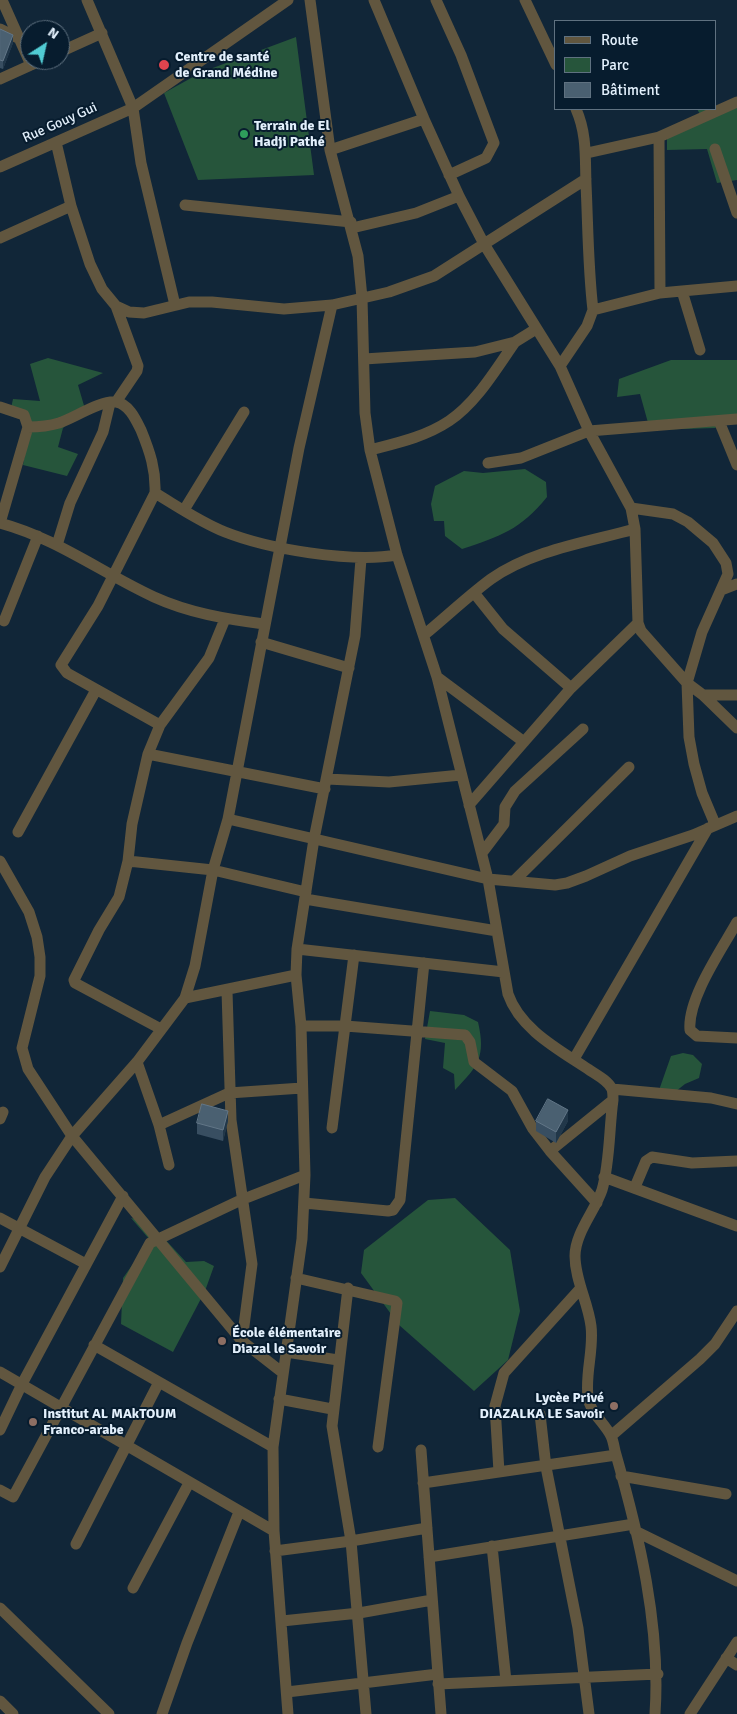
<!DOCTYPE html>
<meta charset="utf-8">
<style>
body{margin:0}
#map{position:relative;width:737px;height:1714px;overflow:hidden;background:#112638;font-family:Signika,sans-serif}
canvas{display:block}
.legend{position:absolute;left:554px;top:20px;width:162px;height:90px;box-sizing:border-box;background:#071c2e;border:1px solid #5f7180;margin:0;padding:6px 9px;list-style:none;font-size:15px;color:#e3f0fc}
.legend li{display:flex;align-items:center;gap:10px;height:25px}
.legend b{width:25px;border:1px solid #5f7180}
.north{position:absolute;left:20px;top:20px;width:50px;height:50px;box-sizing:border-box;background:#071c2e;border:1px solid #5f7180;border-radius:50%;rotate:35deg;font-size:14px;font-weight:700;line-height:20px;text-align:center;color:#e3f0fc}
.north::after{content:'';display:block;margin:auto;width:18px;height:22px;background:#51ccd4;clip-path:polygon(50% 0,100% 100%,50% 72%,0 100%)}
</style>
<div id="map">
<canvas width="737" height="1714"></canvas>
<ul class="legend">
<li><b style="height:6px;background:#61563f"></b>Route</li>
<li><b style="height:14px;background:#26553b"></b>Parc</li>
<li><b style="height:14px;background:#4a6071"></b>Bâtiment</li>
</ul>
<div class="north">N</div>
</div>
<script>
const c = document.querySelector('canvas').getContext('2d');
c.lineJoin = 'round';
function fillPath(path, color) { c.fillStyle = color; c.fill(path, 'evenodd'); }
function trace(path, color, width, dash) { c.strokeStyle = color; c.lineWidth = width; c.lineCap = dash ? 'butt' : 'round'; c.setLineDash(dash || []); c.stroke(path); }
function label(font, color, halo, rows, align = 'center') {
  c.font = font + ' Signika,sans-serif'; c.lineWidth = 4; c.setLineDash([]); c.textBaseline = 'middle'; c.strokeStyle = halo; c.fillStyle = color; for (const [text, x, y, turn = 0] of rows) {
    c.save(); c.translate(x, y); c.rotate((+turn || 0) * Math.PI / 180); c.textAlign = isNaN(turn) ? turn : align; if (halo) c.strokeText(text, 0, 0); c.fillText(text, 0, 0); c.restore();
  }
}
const green = new Path2D(`
 M296 37 314 175 198 180 164 93 202 72Z
 M737 97V180L717 183 707 149 667 150V131L701 116 697 109H716Z
 M48 358 103 373 78 385 85 409 63 428 58 447 78 454 67 476 23 465 27 442 24 416 11 408 13 399 40 401 30 364Z
 M671 360H737V414L715 428 650 430 640 394 617 397 619 379Z
 M525 469 546 482 547 497C520 530 501 536 462 549L445 536 444 521H434L431 504 435 486 464 471 483 473Z
 M430 1011 464 1015 478 1022C486 1057 478 1066 455 1090L454 1074 443 1068 445 1043 425 1039Z
 M683 1053 693 1055 702 1064 699 1078 685 1084 675 1092 658 1093 671 1056Z
 M455 1198 510 1250 520 1311 508 1360 474 1391 399 1325 361 1273 364 1250 428 1200Z
 M131 1218 149 1222 186 1262 204 1261 214 1266 205 1291 173 1352 121 1324 123 1278 150 1240Z`);
const minor = new Path2D(`
 M2 0 31 65
 M87 0 133 108 141 163 175 305
 M310 0 330 150 358 256 362 298 365 413 370 450 397 555 437 677 488 879 508 994C520 1029 558 1049 588 1069 595 1074 608 1080 612 1089 613 1092 613 1097 613 1100 609 1129 610 1162 602 1190 595 1211 575 1233 575 1256 575 1280 588 1302 591 1326 594 1350 585 1373 588 1397 590 1413 604 1422 611 1436 613 1440 614 1446 615 1451 639 1535 661 1626 655 1714
 M374 0 424 119 459 196 484 244 560 366 589 431 631 508 635 529 638 623 641 631 687 683 703 695 737 728
 M436 0 461 55 494 143 486 158 449 175
 M525 0 556 65
 M0 29 18 38
 M60 52 102 33
 M0 79 42 60
 M659 137 660 293
 M56 142 71 206 90 264 102 289 116 306 138 366 137 371 116 402
 M715 149 737 213
 M330 150 424 119
 M587 153 659 137 737 102
 M0 167 133 108 288 0
 M185 205 351 222
 M352 228 416 213 459 196
 M0 238 71 206
 M682 291 700 350
 M116 306 129 312 144 313 189 302H212L284 309 332 305 389 292 434 276 586 179
 M593 310 660 293 737 286
 M364 359 475 352 515 342 536 329
 M560 366 587 326 593 310C588 268 588 226 586 184 585 157 587 134 576 109
 M0 407 24 415 28 427 0 523
 M719 421 737 465
 M28 427C39 427 49 426 59 423 74 418 101 400 116 402 129 404 136 420 141 430 150 452 156 470 155 493L98 606 61 665 67 673 160 725
 M370 450C397 443 425 437 449 421 477 402 496 369 515 342
 M488 463 521 458 589 431 737 419
 M155 493C177 506 200 522 225 532 268 549 351 563 397 555
 M631 508 673 514 688 522 713 543 726 563 728 574 702 632 687 683 689 737 694 764 702 793 715 824
 M184 510 244 412
 M0 523C56 538 102 573 154 597 189 613 226 619 264 624
 M57 545 70 503 103 432 110 403
 M721 590 737 584
 M475 594 503 629 571 688
 M4 621 38 536
 M424 635C446 617 468 596 491 579 532 550 588 542 635 529
 M261 642 349 668
 M437 677 524 742
 M703 695H737
 M148 754 325 789
 M327 779 389 782 461 775
 M469 805 571 688 638 623
 M228 819 488 879 555 885 567 883 586 876 630 856 693 835 737 816
 M18 832 96 690
 M482 853 504 824 505 807 515 791 583 729
 M0 861 29 912 37 937 40 957V976L22 1048 28 1069 72 1136 242 1341 283 1373
 M128 861 213 870 306 892
 M515 880 629 767
 M305 899 497 931
 M737 922C722 949 687 999 690 1030L697 1036 737 1038
 M297 949 504 972
 M227 991 231 1120 252 1264 242 1341
 M185 998 296 975
 M301 1026H345L465 1035 470 1042 474 1062 512 1091 533 1129 550 1151 597 1203
 M161 1029 75 983 74 980 99 930 119 897 128 861 132 824 148 754 160 725 209 658 225 619
 M574 1059 708 828
 M137 1062 159 1125 169 1165
 M612 1089 711 1098 737 1104
 M0 1119 3 1112
 M159 1125 229 1093 302 1088
 M332 1128 354 955
 M550 1151 613 1100
 M604 1177 737 1226
 M635 1187 646 1161 652 1157 692 1163 737 1161
 M304 1203 388 1211 393 1210 400 1200 424 963
 M0 1218 86 1264
 M0 1267 45 1177 72 1136 137 1062 185 998 195 966 213 870 228 819 299 448 332 305
 M296 1278 395 1301 397 1303 378 1447
 M348 1288 332 1426 351 1541 366 1714
 M94 1345 273 1447
 M286 1352 338 1360
 M0 1372 274 1531
 M279 1399 332 1409
 M540 1414 546 1467 578 1628 589 1714
 M0 1430 22 1384 123 1196
 M611 1436 700 1359 715 1344 737 1311
 M421 1450 441 1714
 M499 1472 495 1406 504 1373 580 1289
 M621 1476 726 1494
 M423 1483 616 1455
 M0 1490 13 1497 150 1243 241 1200 305 1175
 M635 1531 737 1581
 M76 1544 158 1384
 M492 1546 506 1681
 M275 1551 351 1541 427 1528
 M429 1557 634 1524
 M133 1588 189 1483
 M0 1608 109 1714
 M282 1621 359 1613 432 1600
 M726 1658 737 1665
 M438 1684 658 1674
 M287 1692 438 1674
 M0 1701 13 1714
 M162 1714 187 1643 239 1512
 M288 1714 274 1531 273 1447 302 1239 305 1175 301 1026 296 975 297 949 314 839 355 636 361 559
 M690 1714 737 1642`);
const wall = new Path2D(`
 M0 29 13 43 3 69 0 68Z
 M228 1121 223 1141 197 1134V1123Z
 M536 1121H568L556 1143 536 1131Z`);
const shadedWall = new Path2D(`
 M13 35V43L3 69V61Z
 M568 1110V1121L556 1143V1132Z
 M228 1111V1121L223 1141V1130Z`);
const building = new Path2D(`
 M0 29 13 35 3 61 0 60Z
 M548 1099 568 1110 556 1132 536 1121Z
 M202 1104 228 1111 223 1130 197 1123Z`);
const markers = [
 [164,65,6,"#e0444e"],
 [244,134,5,"#2e9e5b"],
 [222,1341,5,"#8d6e63"],
 [614,1406,5,"#8d6e63"],
 [33,1422,5,"#8d6e63"]
];
const poiNames = [
 ["Centre de santé",175,57],
 ["de Grand Médine",175,73],
 ["Terrain de El",254,126],
 ["Hadji Pathé",254,142],
 ["École élémentaire",232,1333],
 ["Diazal le Savoir",232,1349],
 ["Lycèe Privé",604,1398,"right"],
 ["DIAZALKA LE Savoir",604,1414,"right"],
 ["Institut AL MAkTOUM",43,1414],
 ["Franco-arabe",43,1430]
];
const streetNames = [
 ["Rue Gouy Gui",60,123,-24]
];
fillPath(green, '#26553b');
trace(minor, '#61563f', 11);
fillPath(wall, '#384e61');
fillPath(shadedWall, '#213749');
fillPath(building, '#4a6071');
trace(building, '#627687', 1);
for (const [x, y, r, color] of markers) { const dot = new Path2D(); dot.arc(x, y, r, 0, 2 * Math.PI); c.fillStyle = color; c.fill(dot); trace(dot, '#071c2e', 2); }
label('bold 14px', '#e3f0fc', '#071c2e', poiNames, 'left');
label('14px', '#e3f0fc', '#071c2e', streetNames);
</script>
